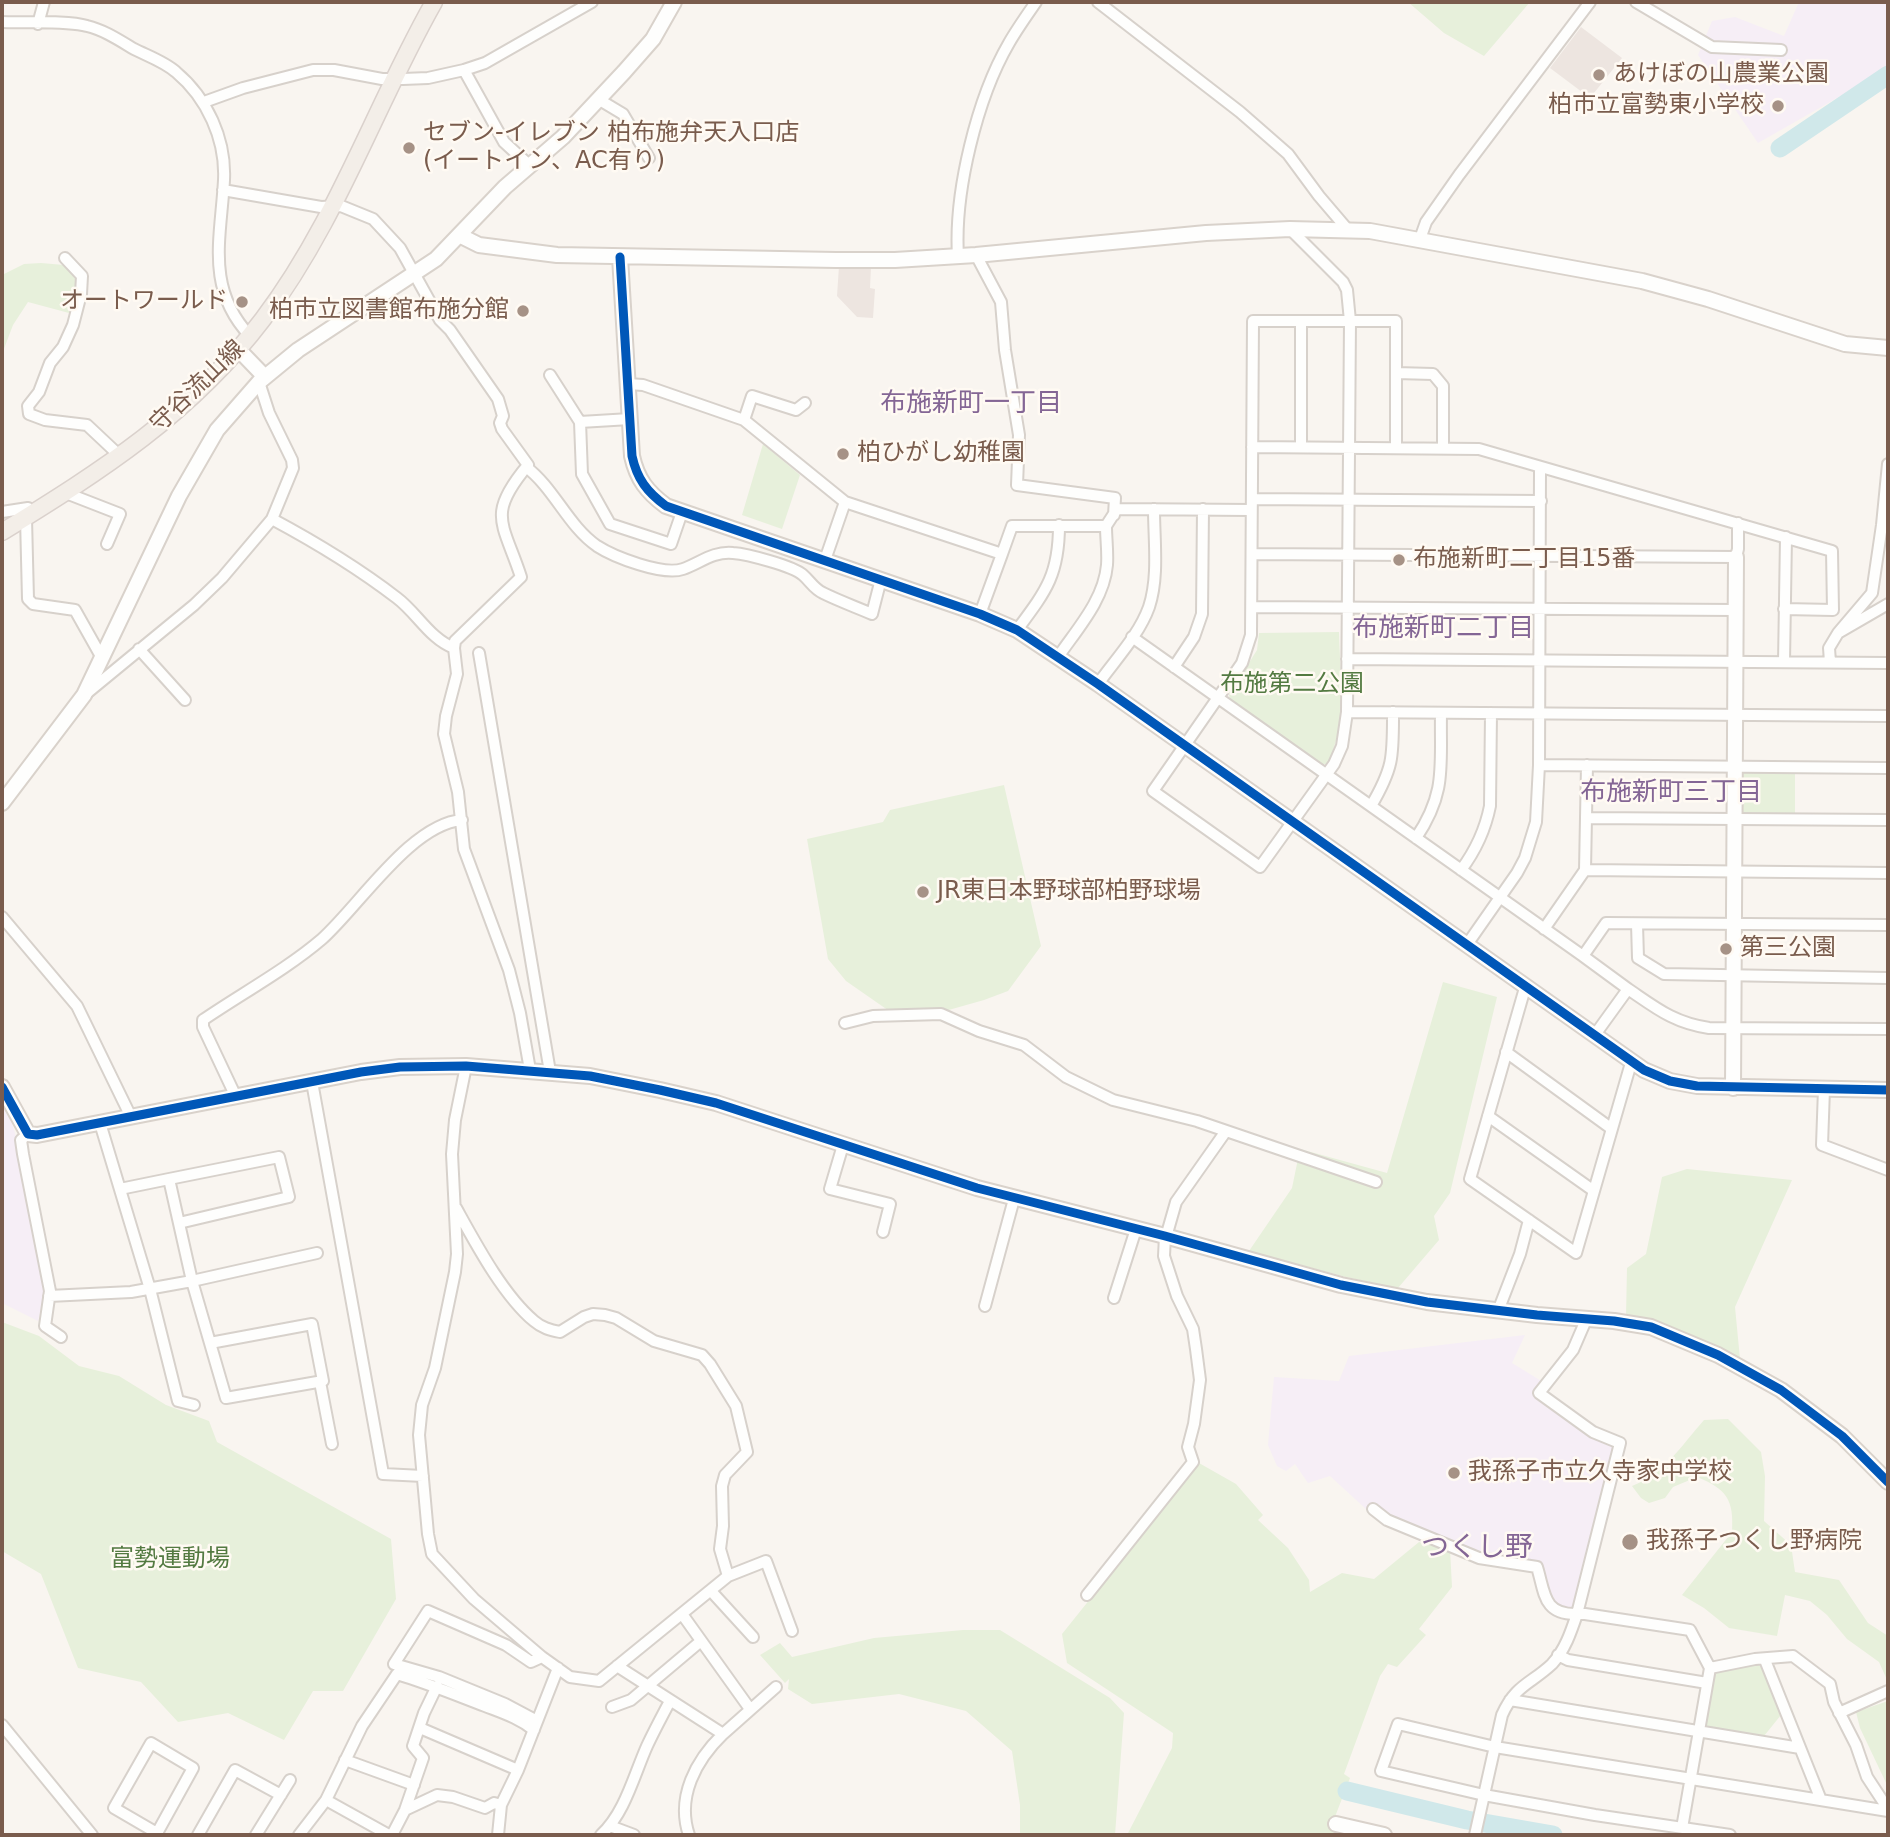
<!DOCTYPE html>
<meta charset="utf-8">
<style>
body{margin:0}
#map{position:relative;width:1890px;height:1837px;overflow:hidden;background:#f9f5f0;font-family:"DejaVu Sans",sans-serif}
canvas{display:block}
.frame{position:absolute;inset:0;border:4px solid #7a5c4d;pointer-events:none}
</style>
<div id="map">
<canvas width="1890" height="1837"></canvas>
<div class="frame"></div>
</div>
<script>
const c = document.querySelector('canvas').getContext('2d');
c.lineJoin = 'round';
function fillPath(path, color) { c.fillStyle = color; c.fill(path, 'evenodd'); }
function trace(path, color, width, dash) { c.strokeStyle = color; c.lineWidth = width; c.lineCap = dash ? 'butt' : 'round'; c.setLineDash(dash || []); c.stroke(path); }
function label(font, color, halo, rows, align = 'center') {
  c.font = font + ' "DejaVu Sans","Noto Sans JP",sans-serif'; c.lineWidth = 5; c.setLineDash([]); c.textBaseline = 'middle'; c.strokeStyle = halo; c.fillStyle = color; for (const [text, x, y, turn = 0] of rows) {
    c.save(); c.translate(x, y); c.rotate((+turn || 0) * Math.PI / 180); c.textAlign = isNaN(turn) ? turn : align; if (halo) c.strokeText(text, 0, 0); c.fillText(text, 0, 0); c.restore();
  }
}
const industrial = new Path2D(`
 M1581 27 1622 58 1590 98 1550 68Z
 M839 266 871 267 870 288 875 289 873 318 857 317 837 296Z`);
const education = new Path2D(`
 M1799 2H1888V69L1758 143 1698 55 1712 21 1735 17 1784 36Z
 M2 1105 12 1123 16 1137 44 1294 38 1321 2 1303Z
 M1525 1335 1512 1363 1543 1382 1534 1394 1598 1440 1614 1447 1571 1611 1556 1607 1540 1562 1486 1554 1420 1527 1416 1537 1379 1521 1330 1476 1308 1483 1295 1464 1286 1471 1277 1466 1268 1445 1274 1377 1339 1381 1349 1356Z`);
const green = new Path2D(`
 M1408 2H1530L1484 56 1444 33Z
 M41 263 64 265 75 276V300L69 313 28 302 13 325 2 354V275L24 264Z
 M763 444 800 475 782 529 742 515Z
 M1339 632C1340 676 1348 725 1327 764H1321L1230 700 1229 695 1257 650 1259 633Z
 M1742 771 1795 772V814H1741Z
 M1004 785 1041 946 1008 991 984 1000 931 1015 892 1013 846 981 828 959 807 839 883 822 890 810Z
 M1443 982 1497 997 1450 1193 1434 1216 1439 1240 1398 1288 1346 1277 1249 1251 1292 1188 1300 1149 1387 1173Z
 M1687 1169 1792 1180 1735 1307 1740 1359 1671 1327 1626 1316 1627 1268 1646 1254 1662 1177Z
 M2 1322 39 1336 79 1366 119 1376 166 1405 209 1421 217 1442 391 1539 396 1599 343 1691H313L284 1740 228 1713 178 1722 141 1682 78 1668 41 1574 2 1551Z
 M1728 1419 1761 1452 1765 1476 1764 1521 1791 1545 1795 1572 1839 1580 1868 1623 1888 1636V1682L1879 1662 1847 1639 1827 1615 1810 1601 1785 1595 1777 1636 1729 1628 1704 1608 1682 1595 1732 1532C1734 1500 1727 1489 1697 1477L1673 1487 1665 1498 1649 1503 1641 1498 1632 1486C1664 1474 1681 1446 1704 1420Z
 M1199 1463 1236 1484 1263 1515 1258 1520 1288 1548 1309 1580 1310 1592 1342 1573 1374 1579 1419 1542 1450 1549 1452 1587 1419 1629 1426 1635 1397 1667 1388 1664 1380 1676 1344 1774 1350 1778 1331 1827 1348 1832 1347 1835H1127L1172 1748 1173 1733 1067 1663 1062 1634Z
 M963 1630H1000L1110 1698 1124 1713 1115 1835H1020V1805L1012 1751 966 1711 899 1694 812 1704 788 1689 789 1679 785 1683 760 1655 780 1643 792 1657 874 1638Z
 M1756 1664 1761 1666 1781 1715 1764 1736 1706 1727 1704 1724 1711 1676 1716 1672Z
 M1888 1701V1787L1860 1728 1856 1712Z`);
const river = new Path2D(`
 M1780 148 1888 75
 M1347 1791 1467 1820 1553 1835`);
const street = new Path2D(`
 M1098 2 1240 112 1288 154 1319 196 1348 230
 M1636 2 1712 47 1781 50
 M2 22C24 23 67 20 87 26 104 30 119 40 134 49 148 56 165 62 176 72 207 98 226 139 224 180 221 238 205 288 250 336
 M38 24 44 2
 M464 70 504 142 530 166
 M598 99 623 114 649 158
 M204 102 243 88 313 70H334L382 79H403L428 78 464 70 485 63 592 2
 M223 190 321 207 341 206 373 219 400 248 440 320 450 330 498 399 503 416 500 423 502 429 528 465C486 515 503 522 521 577L455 641 454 648
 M1290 229 1343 282 1347 290 1350 321 1347 712 1342 746 1334 764 1260 867 1153 791 1242 663 1251 635 1253 321H1396V447
 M1420 239 1426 222 1459 175 1590 2
 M976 255 1001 302 1005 350 1019 435 1017 485 1115 498 1114 515
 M958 256C954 192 977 98 1009 43 1017 29 1027 15 1036 2
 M65 258 82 276 81 294 73 325 63 347 50 363 39 392 28 406 29 414 45 420 87 425 121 457
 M1396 373 1433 374 1443 386V448
 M550 375 580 422
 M628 384 643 385 744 420
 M805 403 796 410 752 396 744 420 845 502 1002 554 1012 526H1106L1117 509 1251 510
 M630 419 580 422 582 474 610 524 671 544 682 512
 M1252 447 1479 449 1832 551 1833 610 1784 609
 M1301 447V321
 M526 467C554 488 568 526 597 546 614 557 663 576 683 569 700 563 713 551 733 553 747 554 793 566 803 575 810 581 814 589 823 593 839 601 856 607 872 614L881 579
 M66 493 120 514 107 544
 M1252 499 1541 501
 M2 512 28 508 32 514
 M26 518 28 599 33 604 75 610 102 658
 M272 519C315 542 358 568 397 598 417 613 430 639 454 648L457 674 446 716 444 734 458 792 464 849 509 970 520 1013 530 1070
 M1252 554 1736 557 1738 549V523
 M825 560 845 502
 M1253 607 1735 610
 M980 614 1002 554
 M1017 630C1046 591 1059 575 1059 525
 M1838 633 1872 593 1882 525 1888 464
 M1132 637 1583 956
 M139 649 185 700
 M479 653 550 1072
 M1058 657C1077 629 1104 600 1107 565 1108 552 1106 539 1106 526
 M1347 659 1888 663
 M1784 662 1786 537
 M1830 662 1829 648 1838 633 1888 604
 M1174 667 1194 637 1202 614 1203 509
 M1098 684C1115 660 1139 635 1149 607 1159 577 1154 541 1154 509
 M87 693 194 605 222 578 272 519 293 468 292 460 269 413 259 382
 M1347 712 1888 716
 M1539 765 1888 768
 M1371 806C1394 767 1393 756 1393 712
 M1586 818 1888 820
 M1416 838C1447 792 1440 766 1441 713
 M1461 870C1476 850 1485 831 1490 806L1491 713
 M1585 870 1888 873
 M2 917 77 1006 131 1117
 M1637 924 1638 958 1664 974 1888 978
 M1544 929 1585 870 1587 765
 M1466 946 1517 873 1525 858 1536 822 1539 765 1540 467
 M1525 988 1470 1179 1576 1253 1631 1063
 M1628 989 1583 956 1606 923 1888 925
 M845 1023 873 1016 941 1014 979 1031 1024 1045 1066 1077 1113 1100 1197 1121 1376 1182
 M1594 1036 1628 989C1656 1008 1674 1023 1709 1028L1888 1029
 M1506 1052 1612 1129
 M466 1066 455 1120 452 1154 457 1254 455 1272 435 1368 422 1405 419 1435 428 1534 432 1554 474 1599 542 1657 570 1677 599 1681 728 1576 766 1561 792 1631
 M312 1082 383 1474 423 1476
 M1824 1089 1822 1145 1888 1170
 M236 1097 203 1027V1020C241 994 287 969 322 939 359 906 411 824 462 820
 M1488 1116 1594 1191
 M100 1123 150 1289 178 1401 194 1405
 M28 1134 21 1140 23 1154 50 1291 45 1326 61 1337
 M843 1145 830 1189 890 1204 883 1232
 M169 1179 279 1157 289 1197 179 1223
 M120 1189 169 1179 192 1281 226 1398 323 1381 312 1324 210 1343
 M456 1208C476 1244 503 1295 534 1321 542 1328 550 1330 560 1332L584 1317 593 1314 605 1315 616 1318 654 1341 702 1355 710 1364 736 1406 747 1452 725 1475 722 1486 723 1526 720 1549 728 1576
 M1166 1237 1176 1202 1226 1131
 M49 1296 131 1292 192 1281 317 1253
 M1114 1298 1136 1229
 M985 1306 1014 1199
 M1498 1311 1520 1254 1529 1220
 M1586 1320 1573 1350 1539 1393 1593 1432 1620 1443 1577 1614H1585L1690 1630 1710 1668 1682 1828
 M320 1382 332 1444
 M1373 1509 1387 1520 1479 1558 1537 1567C1545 1593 1543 1615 1577 1614 1571 1632 1565 1650 1552 1664 1531 1684 1516 1684 1502 1715L1475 1835
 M711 1591 753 1637
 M1087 1595 1193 1462 1188 1447 1194 1424 1200 1380 1196 1349 1193 1329 1177 1296 1164 1256 1165 1236
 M682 1614 750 1709
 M1558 1655 1568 1660 1707 1683
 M1765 1660 1821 1800
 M617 1666 723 1734C696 1760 676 1797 689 1835
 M1710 1668 1755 1659 1793 1656 1830 1684 1834 1702 1856 1745 1867 1777 1888 1809
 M1510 1700 1800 1748
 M612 1707 631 1700 701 1641
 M1839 1713 1888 1691
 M537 1721 505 1704 439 1677 394 1664 428 1611 506 1645 531 1662 542 1657
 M2 1725 92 1835
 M420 1728 518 1770
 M723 1734 776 1687
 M345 1760 414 1785
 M326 1800 389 1835
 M405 1810 437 1795 453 1797 485 1808 494 1803 501 1805
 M610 1826 634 1835
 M156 1835 193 1768 151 1743 114 1808 157 1833
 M198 1835 235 1770 281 1795
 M256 1835 290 1780
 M299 1835 326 1800 362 1726 397 1674C427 1683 456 1695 485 1706 503 1713 519 1718 534 1730
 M392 1835 405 1810 423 1758 413 1746 424 1713 437 1686
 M498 1835 501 1805 518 1770 558 1668
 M601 1835C625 1813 634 1775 647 1746 654 1731 662 1716 670 1701
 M1730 1835 1595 1815 1484 1795 1381 1771 1398 1724 1495 1747 1888 1811`);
const secondary = new Path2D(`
 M461 236 479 245 557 255 836 260H895L976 255 1206 233 1290 229 1370 231 1642 281 1708 299 1845 344 1888 348
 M620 257 632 456C637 479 647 492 666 506L980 614 1017 630 1098 684 1644 1070 1670 1081 1697 1086 1888 1090
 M238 349 265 377
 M2 803 84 695 179 496 217 430 259 382 298 350 436 259 505 187 563 137 624 72 653 39 674 2
 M2 1087 28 1134 37 1135 361 1072 400 1067 466 1066 590 1076 660 1090 716 1103 977 1188 1165 1236 1341 1285 1427 1302 1537 1315 1614 1321 1651 1327 1718 1355 1781 1390 1842 1436 1888 1482
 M1733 1088 1736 557
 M1336 1824 1384 1835`);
const primary = new Path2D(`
 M2 532C101 471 191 414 263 319 336 223 375 106 434 2`);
const cycleway = new Path2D(`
 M620 257 632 456C637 479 647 492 666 506L980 614 1017 630 1098 684 1644 1070 1670 1081 1697 1086 1888 1090
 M2 1087 28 1134 37 1135 361 1072 400 1067 466 1066 590 1076 660 1090 716 1103 977 1188 1165 1236 1341 1285 1427 1302 1537 1315 1614 1321 1651 1327 1718 1355 1781 1390 1842 1436 1888 1482`);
const markers = [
 [1599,75,7,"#a69286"],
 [1778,106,7,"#a69286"],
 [409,148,7,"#a69286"],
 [242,302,7,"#a69286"],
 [523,311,7,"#a69286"],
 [843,454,7,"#a69286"],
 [1399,560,7,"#a69286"],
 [923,892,7,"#a69286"],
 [1726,949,7,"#a69286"],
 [1454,1473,7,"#a69286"],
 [1630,1542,9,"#a69286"]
];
const poiNames = [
 ["あけぼの山農業公園",1613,75],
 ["柏市立富勢東小学校",1764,106,"right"],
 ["セブン-イレブン 柏布施弁天入口店",423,134],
 ["(イートイン、AC有り)",423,162],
 ["オートワールド",228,302,"right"],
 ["柏市立図書館布施分館",509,311,"right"],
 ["柏ひがし幼稚園",857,454],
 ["布施新町二丁目15番",1413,560],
 ["JR東日本野球部柏野球場",937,892],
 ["第三公園",1740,949],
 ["我孫子市立久寺家中学校",1468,1473],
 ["我孫子つくし野病院",1646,1542]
];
const streetNames = [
 ["守谷流山線",198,387,-44]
];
const parkNames = [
 ["布施第二公園",1292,685],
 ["富勢運動場",170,1560]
];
const neighbourhoodNames = [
 ["布施新町一丁目",971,404],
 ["布施新町二丁目",1443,629],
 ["布施新町三丁目",1671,793]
];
const quarterNames = [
 ["つくし野",1477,1549]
];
fillPath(industrial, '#ede5e0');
fillPath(education, '#f6eef6');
fillPath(green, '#e7f0db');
trace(river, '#d0e8ea', 19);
trace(street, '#d7d1cb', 14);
trace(secondary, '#d9d2cb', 18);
trace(primary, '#dad1cc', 19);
trace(street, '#fefefd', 10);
trace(secondary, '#fefefd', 14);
trace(primary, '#f3eee8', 16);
trace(cycleway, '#0057b8', 9);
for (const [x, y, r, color] of markers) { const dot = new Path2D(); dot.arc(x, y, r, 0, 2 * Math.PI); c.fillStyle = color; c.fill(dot); trace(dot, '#fffaf3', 2.5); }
label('24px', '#7a5c4d', '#fffaf3', poiNames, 'left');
label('24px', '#7a5c4d', '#fffaf3', streetNames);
label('24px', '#537a41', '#fffaf3', parkNames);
label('26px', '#846695', '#fffaf3', neighbourhoodNames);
label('28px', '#846695', '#fffaf3', quarterNames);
</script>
